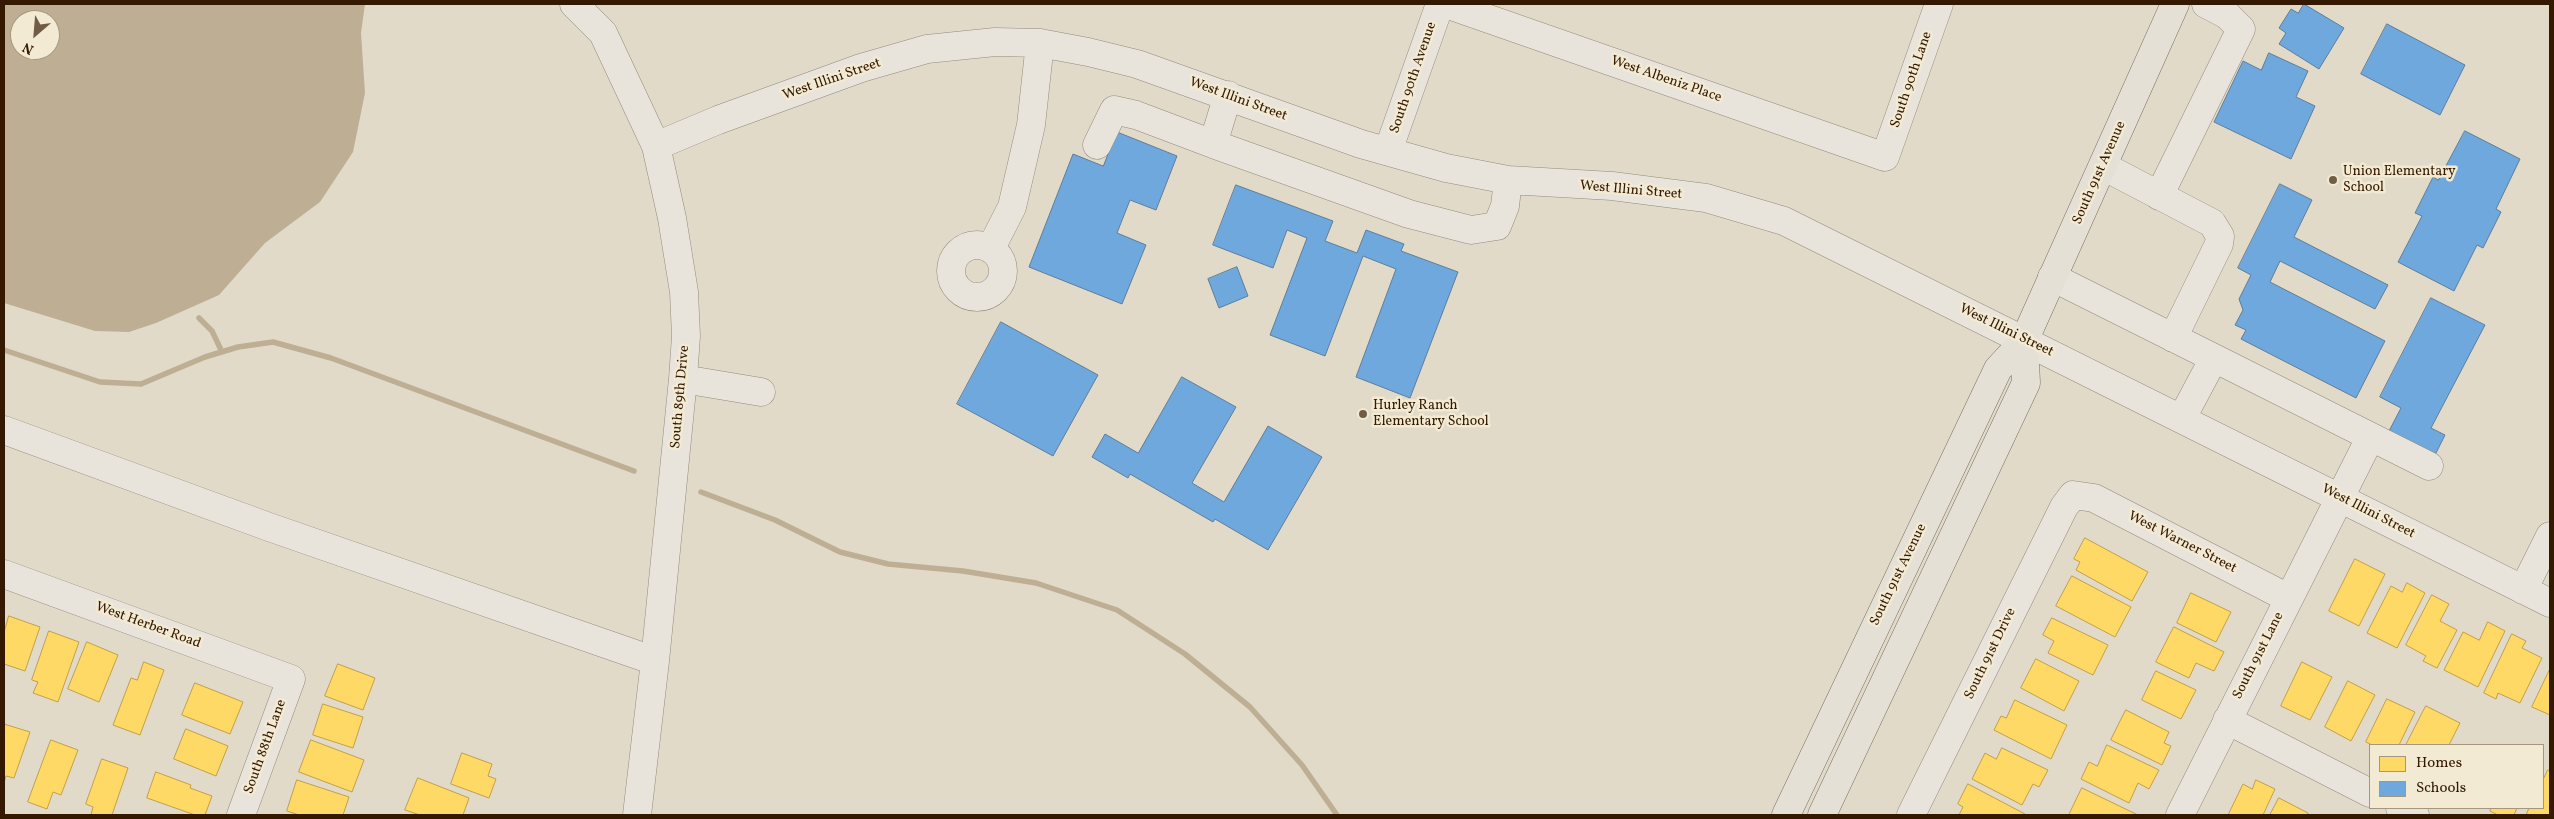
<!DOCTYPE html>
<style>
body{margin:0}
#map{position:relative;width:2554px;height:819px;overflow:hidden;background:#e2dac8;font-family:Vollkorn,serif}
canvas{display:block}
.frame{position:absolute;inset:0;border:5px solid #341900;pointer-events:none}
.legend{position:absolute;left:2369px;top:744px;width:175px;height:65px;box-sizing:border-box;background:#f3ead4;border:1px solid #a7967f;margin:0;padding:6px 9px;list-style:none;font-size:15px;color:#341900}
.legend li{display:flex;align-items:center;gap:10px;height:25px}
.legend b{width:25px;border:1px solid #a7967f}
.north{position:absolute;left:10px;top:10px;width:50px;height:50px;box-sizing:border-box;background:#f3ead4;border:1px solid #a7967f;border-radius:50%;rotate:207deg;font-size:14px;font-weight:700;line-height:20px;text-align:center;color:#341900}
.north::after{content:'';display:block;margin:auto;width:18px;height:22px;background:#715d46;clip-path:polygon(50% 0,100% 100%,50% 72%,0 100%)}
</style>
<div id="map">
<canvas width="2554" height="819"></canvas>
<div class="frame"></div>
<ul class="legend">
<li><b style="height:14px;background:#ffd966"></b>Homes</li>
<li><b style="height:14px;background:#6fa8dc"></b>Schools</li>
</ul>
<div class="north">N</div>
</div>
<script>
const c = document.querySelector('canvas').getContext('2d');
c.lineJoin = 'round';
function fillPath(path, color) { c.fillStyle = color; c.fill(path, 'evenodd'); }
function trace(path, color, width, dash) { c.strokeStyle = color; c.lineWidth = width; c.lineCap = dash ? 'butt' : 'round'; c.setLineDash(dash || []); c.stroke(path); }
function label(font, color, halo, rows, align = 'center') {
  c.font = font + ' Vollkorn,serif'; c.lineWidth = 5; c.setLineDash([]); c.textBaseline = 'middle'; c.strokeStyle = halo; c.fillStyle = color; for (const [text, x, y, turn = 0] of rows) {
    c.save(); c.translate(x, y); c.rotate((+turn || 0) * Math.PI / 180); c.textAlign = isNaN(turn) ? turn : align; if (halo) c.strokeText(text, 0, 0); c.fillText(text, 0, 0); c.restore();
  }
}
const water = new Path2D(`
 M4 4H365L361 33 365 93 353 152 320 202 265 243 219 295 156 323 129 332 95 331 4 303ZM20 20H50V50H20Z`);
const homes = new Path2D(`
 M2085 538 2148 572 2132 601 2076 570 2080 562 2074 559Z
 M2355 559 2385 574 2359 626 2329 611Z
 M2072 576 2131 607 2115 637 2056 606Z
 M2407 583 2425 593 2397 648 2367 633 2391 586 2402 592Z
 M2191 593 2231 612 2216 642 2177 623Z
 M2432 595 2449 604 2440 621 2457 630 2437 668 2423 661 2426 656 2406 645Z
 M9 616 40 627 25 671 4 664V633Z
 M2052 618 2108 645 2093 675 2048 653 2054 641 2043 635Z
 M2488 622 2505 631 2478 687 2444 670 2463 632 2479 640Z
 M2174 627 2224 652 2214 671 2196 663 2189 678 2156 662Z
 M49 631 79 642 58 702 33 693 38 682 32 680Z
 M2512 634 2526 641 2522 648 2542 658 2520 703 2498 693 2496 699 2484 693Z
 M87 642 118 655 99 702 68 689Z
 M2036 659 2079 681 2064 711 2021 688Z
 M144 662 164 670 140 735 113 725 131 678 137 680Z
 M2302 662 2332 677 2310 720 2281 706Z
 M338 664 375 678 363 710 325 696Z
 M2550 669V715L2532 707Z
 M2156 671 2196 690 2181 719 2142 700Z
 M2348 681 2375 695 2351 741 2325 727Z
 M195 683 243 702 230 734 182 715Z
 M2387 699 2415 712 2399 745H2372L2366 742Z
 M2015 700 2067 725 2051 759 1994 730 2001 716 2006 718Z
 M323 704 363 717 353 748 313 735Z
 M2426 706 2460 723 2449 745H2406Z
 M2126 710 2169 732 2164 743 2171 746 2162 765 2111 740Z
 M4 724 30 732 14 778 6 776 4 783Z
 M186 729 228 746 216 776 174 759Z
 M51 740 78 750 61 795 53 792 47 809 28 802Z
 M311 740 364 760 352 792 299 772Z
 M2107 745 2159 770 2149 789 2138 783 2129 803 2081 779 2089 762 2097 766Z
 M2002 748 2048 770 2039 787 2033 784 2022 805 1972 779 1985 753 1996 759Z
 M462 753 492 764 488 776 496 779 489 798 451 784Z
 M102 759 128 768 112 815H91L93 807 86 804Z
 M2548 770 2550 771V815H2526L2529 808H2543V780Z
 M156 772 191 785 190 788 212 796 205 815H195L147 798Z
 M418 778 469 798 463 815H420L405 810Z
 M297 780 349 797 343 815H299L287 811Z
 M2256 780 2275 789 2263 815H2228L2243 784 2252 789Z
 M1968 784 2025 814V815H1959L1963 807 1958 804Z
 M2082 788 2138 815H2069Z
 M2279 798 2308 813V815H2270Z
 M2492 808H2517L2514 815H2498L2490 811Z`);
const schools = new Path2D(`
 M2304 4 2344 28 2319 69 2279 44 2286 33 2279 28 2291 9 2298 13Z
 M2387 24 2465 65 2440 115 2361 74Z
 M2269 53 2308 71 2296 97 2315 106 2291 159 2214 122 2243 61 2261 70Z
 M2465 131 2520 159 2496 209 2501 212 2483 248 2477 245 2454 291 2398 262 2422 216 2415 213 2433 177 2438 180Z
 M1117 132 1177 156 1156 210 1130 200 1117 233 1146 245 1122 304 1029 267 1073 154 1103 166Z
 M2280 184 2312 200 2294 237 2388 285 2375 309 2280 261 2270 282 2385 341 2356 398 2241 339 2246 330 2235 325 2243 310 2239 299 2251 275 2238 268Z
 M1236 185 1333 221 1325 241 1357 253 1366 230 1404 244 1401 251 1458 272 1410 398 1356 377 1396 269 1363 256 1325 356 1270 335 1307 238 1287 230 1273 268 1213 245Z
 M1237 267 1248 296 1219 308 1208 279Z
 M2431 298 2485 325 2431 428 2445 435 2435 455 2389 431 2401 408 2380 397Z
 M1001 322 1098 375 1053 456 957 404Z
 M1182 377 1236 407 1192 483 1224 502 1268 426 1322 457 1268 550 1215 519 1213 522 1130 474 1128 478 1092 457 1105 434 1138 453Z`);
const stream = new Path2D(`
 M199 318 212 331 222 352
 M4 350 100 382 141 384 205 357 238 347 273 342 331 358 634 471
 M701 492 775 520 840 552 888 564 963 571 1036 583 1117 610 1185 654 1250 707 1302 765 1337 815`);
const minor = new Path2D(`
 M574 4 603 33 656 146 672 218 684 292 686 336 683 379 655 661 637 815
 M1446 4 1885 157 1939 4
 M1228 95 1213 144 1409 214 1471 230 1497 226 1505 206 1508 180
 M1097 145 1114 110 1136 115 1213 144
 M656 146 718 120 861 68 927 49 995 42 1040 43 1088 52 1137 64 1361 144 1446 168 1508 180 1612 186 1706 198 1784 221 2550 603
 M1388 151 1440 4
 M2103 166 2212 223 2220 236 2219 244 2173 338
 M2159 196 2241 29 2227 15 2206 4
 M951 271a26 26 0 1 1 52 0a26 26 0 1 1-52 0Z
 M991 248 1012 207 1031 125 1040 43
 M2052 277 2214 358
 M683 379 761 392
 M2182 418 2214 358 2429 466
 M4 430 269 527 655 661
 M4 574 291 679 241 815
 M2523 590 2550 536
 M2227 720 2370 793
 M2400 808 2415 815
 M1911 815 2064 507 2073 495 2094 498 2288 598
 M2180 815 2370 438`);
const major = new Path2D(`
 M1786 815 1998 369 2024 341 2175 4
 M1822 815 2026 383 2024 341`);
const markers = [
 [2333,180,5,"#715d46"],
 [1363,414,5,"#715d46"]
];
const streetNames = [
 ["South 90th Avenue",1414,78,-71],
 ["West Illini Street",832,80,-19],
 ["West Albeniz Place",1666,80,19],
 ["South 90th Lane",1912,80,-71],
 ["West Illini Street",1238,100,20],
 ["South 91st Avenue",2100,173,-66],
 ["West Illini Street",1631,191,5],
 ["West Illini Street",2006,331,26],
 ["South 89th Drive",681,397,-85],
 ["West Illini Street",2368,512,27],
 ["West Warner Street",2182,543,27],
 ["South 91st Avenue",1899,575,-64],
 ["West Herber Road",148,626,20],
 ["South 91st Drive",1991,654,-64],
 ["South 91st Lane",2259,656,-63],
 ["South 88th Lane",266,747,-70]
];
const poiNames = [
 ["Union Elementary",2343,172],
 ["School",2343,188],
 ["Hurley Ranch",1373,406],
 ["Elementary School",1373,422]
];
fillPath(water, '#beaf94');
fillPath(homes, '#ffd966');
trace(homes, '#c29f47', 1);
fillPath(schools, '#6fa8dc');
trace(schools, '#5d7d9a', 1);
trace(stream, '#beaf94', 5.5);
trace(minor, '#928a7d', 29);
trace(major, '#797063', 29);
trace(minor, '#e8e4db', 28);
trace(major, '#e5e0d5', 28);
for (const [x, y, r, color] of markers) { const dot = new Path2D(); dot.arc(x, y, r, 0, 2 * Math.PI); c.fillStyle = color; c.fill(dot); trace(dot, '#f3ead4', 2); }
label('14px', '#341900', '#f3ead4', streetNames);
label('14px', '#341900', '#f3ead4', poiNames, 'left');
</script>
